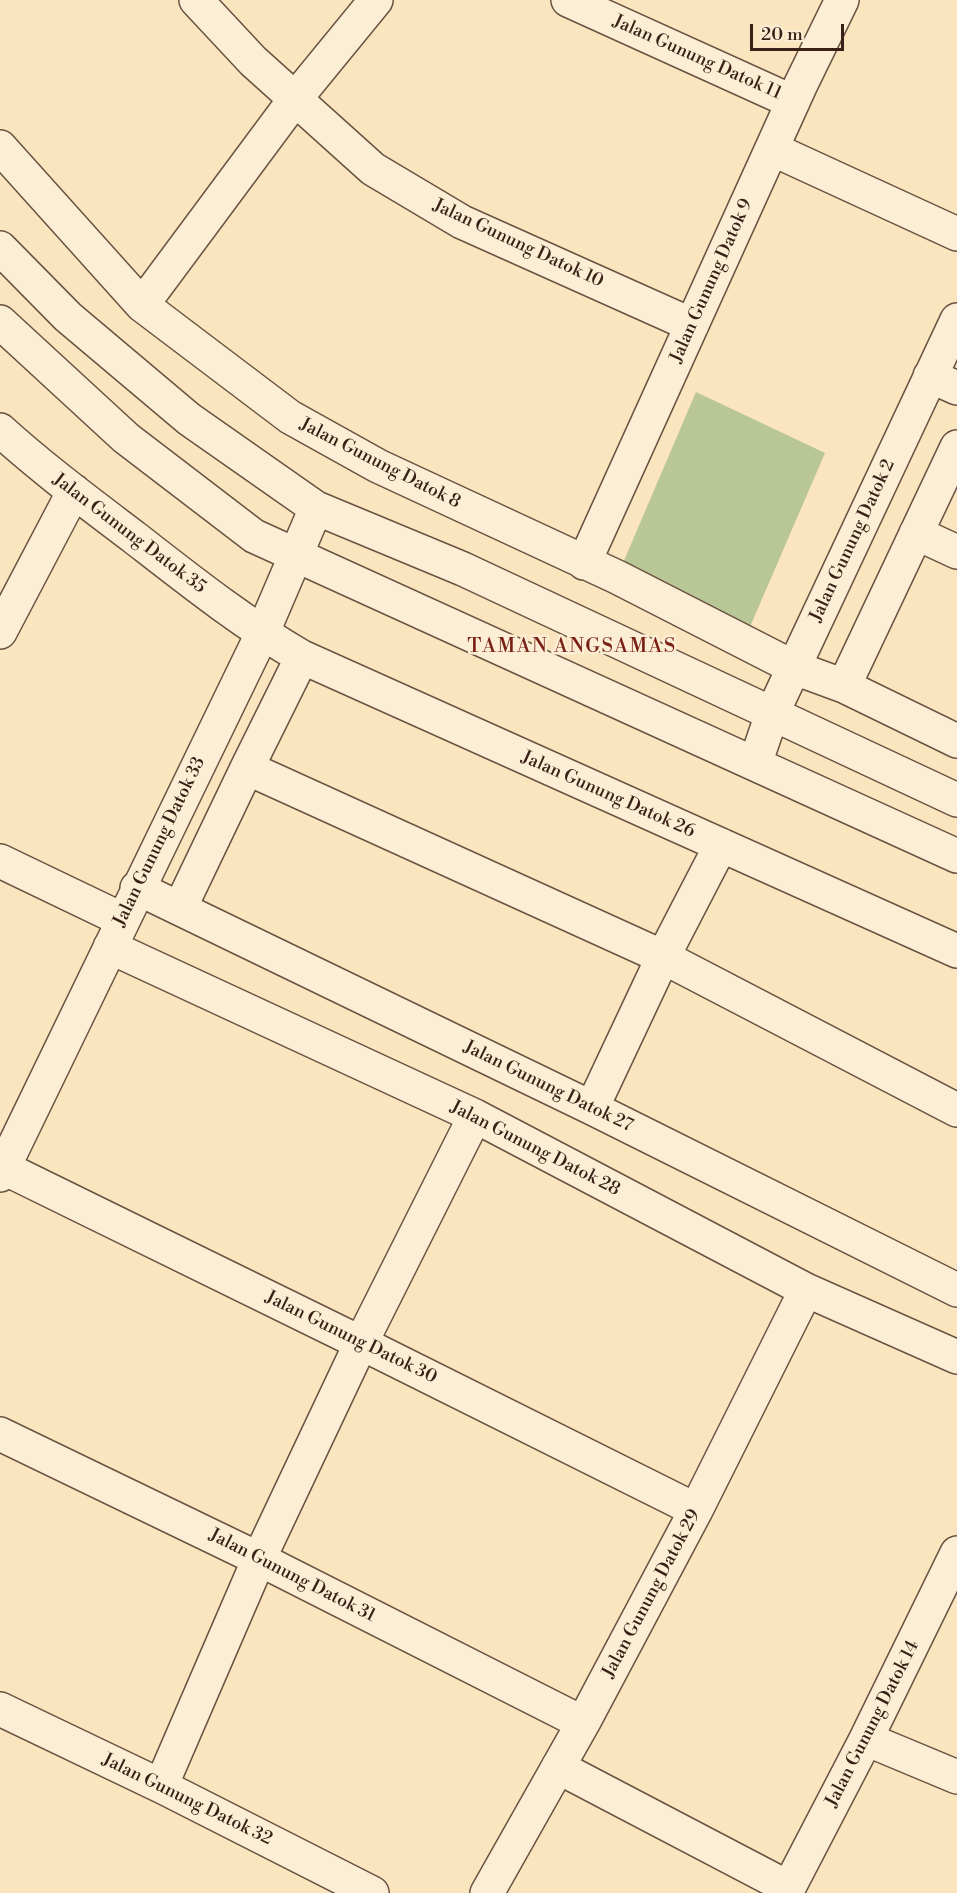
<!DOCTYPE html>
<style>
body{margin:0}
#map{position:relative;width:957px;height:1893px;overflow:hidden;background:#fae5be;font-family:"Libre Bodoni",serif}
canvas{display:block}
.scale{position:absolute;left:750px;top:24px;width:94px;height:27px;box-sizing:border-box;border:3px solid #392117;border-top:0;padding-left:8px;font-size:18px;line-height:21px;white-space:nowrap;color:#392117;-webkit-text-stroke:4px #fceed5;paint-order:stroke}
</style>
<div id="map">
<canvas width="957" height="1893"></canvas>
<div class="scale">20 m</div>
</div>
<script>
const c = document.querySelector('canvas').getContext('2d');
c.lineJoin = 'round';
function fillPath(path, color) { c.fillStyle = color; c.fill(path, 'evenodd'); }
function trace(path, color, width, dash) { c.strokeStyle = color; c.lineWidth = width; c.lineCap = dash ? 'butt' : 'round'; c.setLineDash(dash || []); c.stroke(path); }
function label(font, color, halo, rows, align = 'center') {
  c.font = font + ' "Libre Bodoni",serif'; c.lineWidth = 5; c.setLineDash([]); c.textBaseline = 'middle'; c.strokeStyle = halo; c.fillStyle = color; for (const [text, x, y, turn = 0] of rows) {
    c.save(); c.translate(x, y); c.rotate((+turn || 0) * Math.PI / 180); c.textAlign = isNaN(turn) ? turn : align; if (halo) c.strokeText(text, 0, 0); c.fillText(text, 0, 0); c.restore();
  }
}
const green = new Path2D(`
 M696 392 825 453 743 643 617 577Z`);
const minor = new Path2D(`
 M196 0 253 61 373 169 462 222 692 325
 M568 0 793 102
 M0 147 142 305 290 417 378 466 617 577 795 668 844 686 957 741
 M772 149 957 234
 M0 248 68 317 189 419 316 508 463 569 957 800
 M142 305 295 99 376 0
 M0 322 126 438 254 536 957 856
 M930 376 957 388
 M0 430C43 469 89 503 135 538 189 580 243 623 302 657L957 951
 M916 533 957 552
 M584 563 801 84 842 0
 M0 632 74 491
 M844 686 957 447
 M755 764 772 714 957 320
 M247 768 663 957 957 1110
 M0 861 123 920
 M137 888 592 1108 957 1290
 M180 908 247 768 302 657
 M110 947 475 1116 806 1290 957 1357
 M592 1108 663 957 721 845
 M4 1168 361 1343 696 1510
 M0 1175 262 634 316 508
 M0 1434 259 1559 583 1723
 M0 1709 161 1786 372 1893
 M866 1739 957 1777
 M558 1767 789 1888
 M161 1786 259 1559 361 1343 475 1116
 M487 1893 583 1723 696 1510 806 1290
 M786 1893 866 1739 957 1553`);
const streetNames = [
 ["Jalan Gunung Datok 11",697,58,24],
 ["Jalan Gunung Datok 10",518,244,25],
 ["Jalan Gunung Datok 9",712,281,-66],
 ["Jalan Gunung Datok 8",380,464,27],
 ["Jalan Gunung Datok 35",129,534,37],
 ["Jalan Gunung Datok 2",853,541,-65],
 ["Jalan Gunung Datok 26",608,795,24],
 ["Jalan Gunung Datok 33",160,842,-64],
 ["Jalan Gunung Datok 27",548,1087,26],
 ["Jalan Gunung Datok 28",535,1149,27],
 ["Jalan Gunung Datok 30",351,1338,26],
 ["Jalan Gunung Datok 31",292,1576,27],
 ["Jalan Gunung Datok 29",652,1594,-62],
 ["Jalan Gunung Datok 14",873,1724,-63],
 ["Jalan Gunung Datok 32",187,1800,26]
];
const neighbourhoodNames = [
 ["TAMAN ANGSAMAS",572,647]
];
fillPath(green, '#b9c695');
trace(minor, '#695241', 36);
trace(minor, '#fceed5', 33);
label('18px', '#392117', '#fceed5', streetNames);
c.letterSpacing = '1.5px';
label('20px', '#7a1f14', '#fceed5', neighbourhoodNames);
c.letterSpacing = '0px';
</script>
